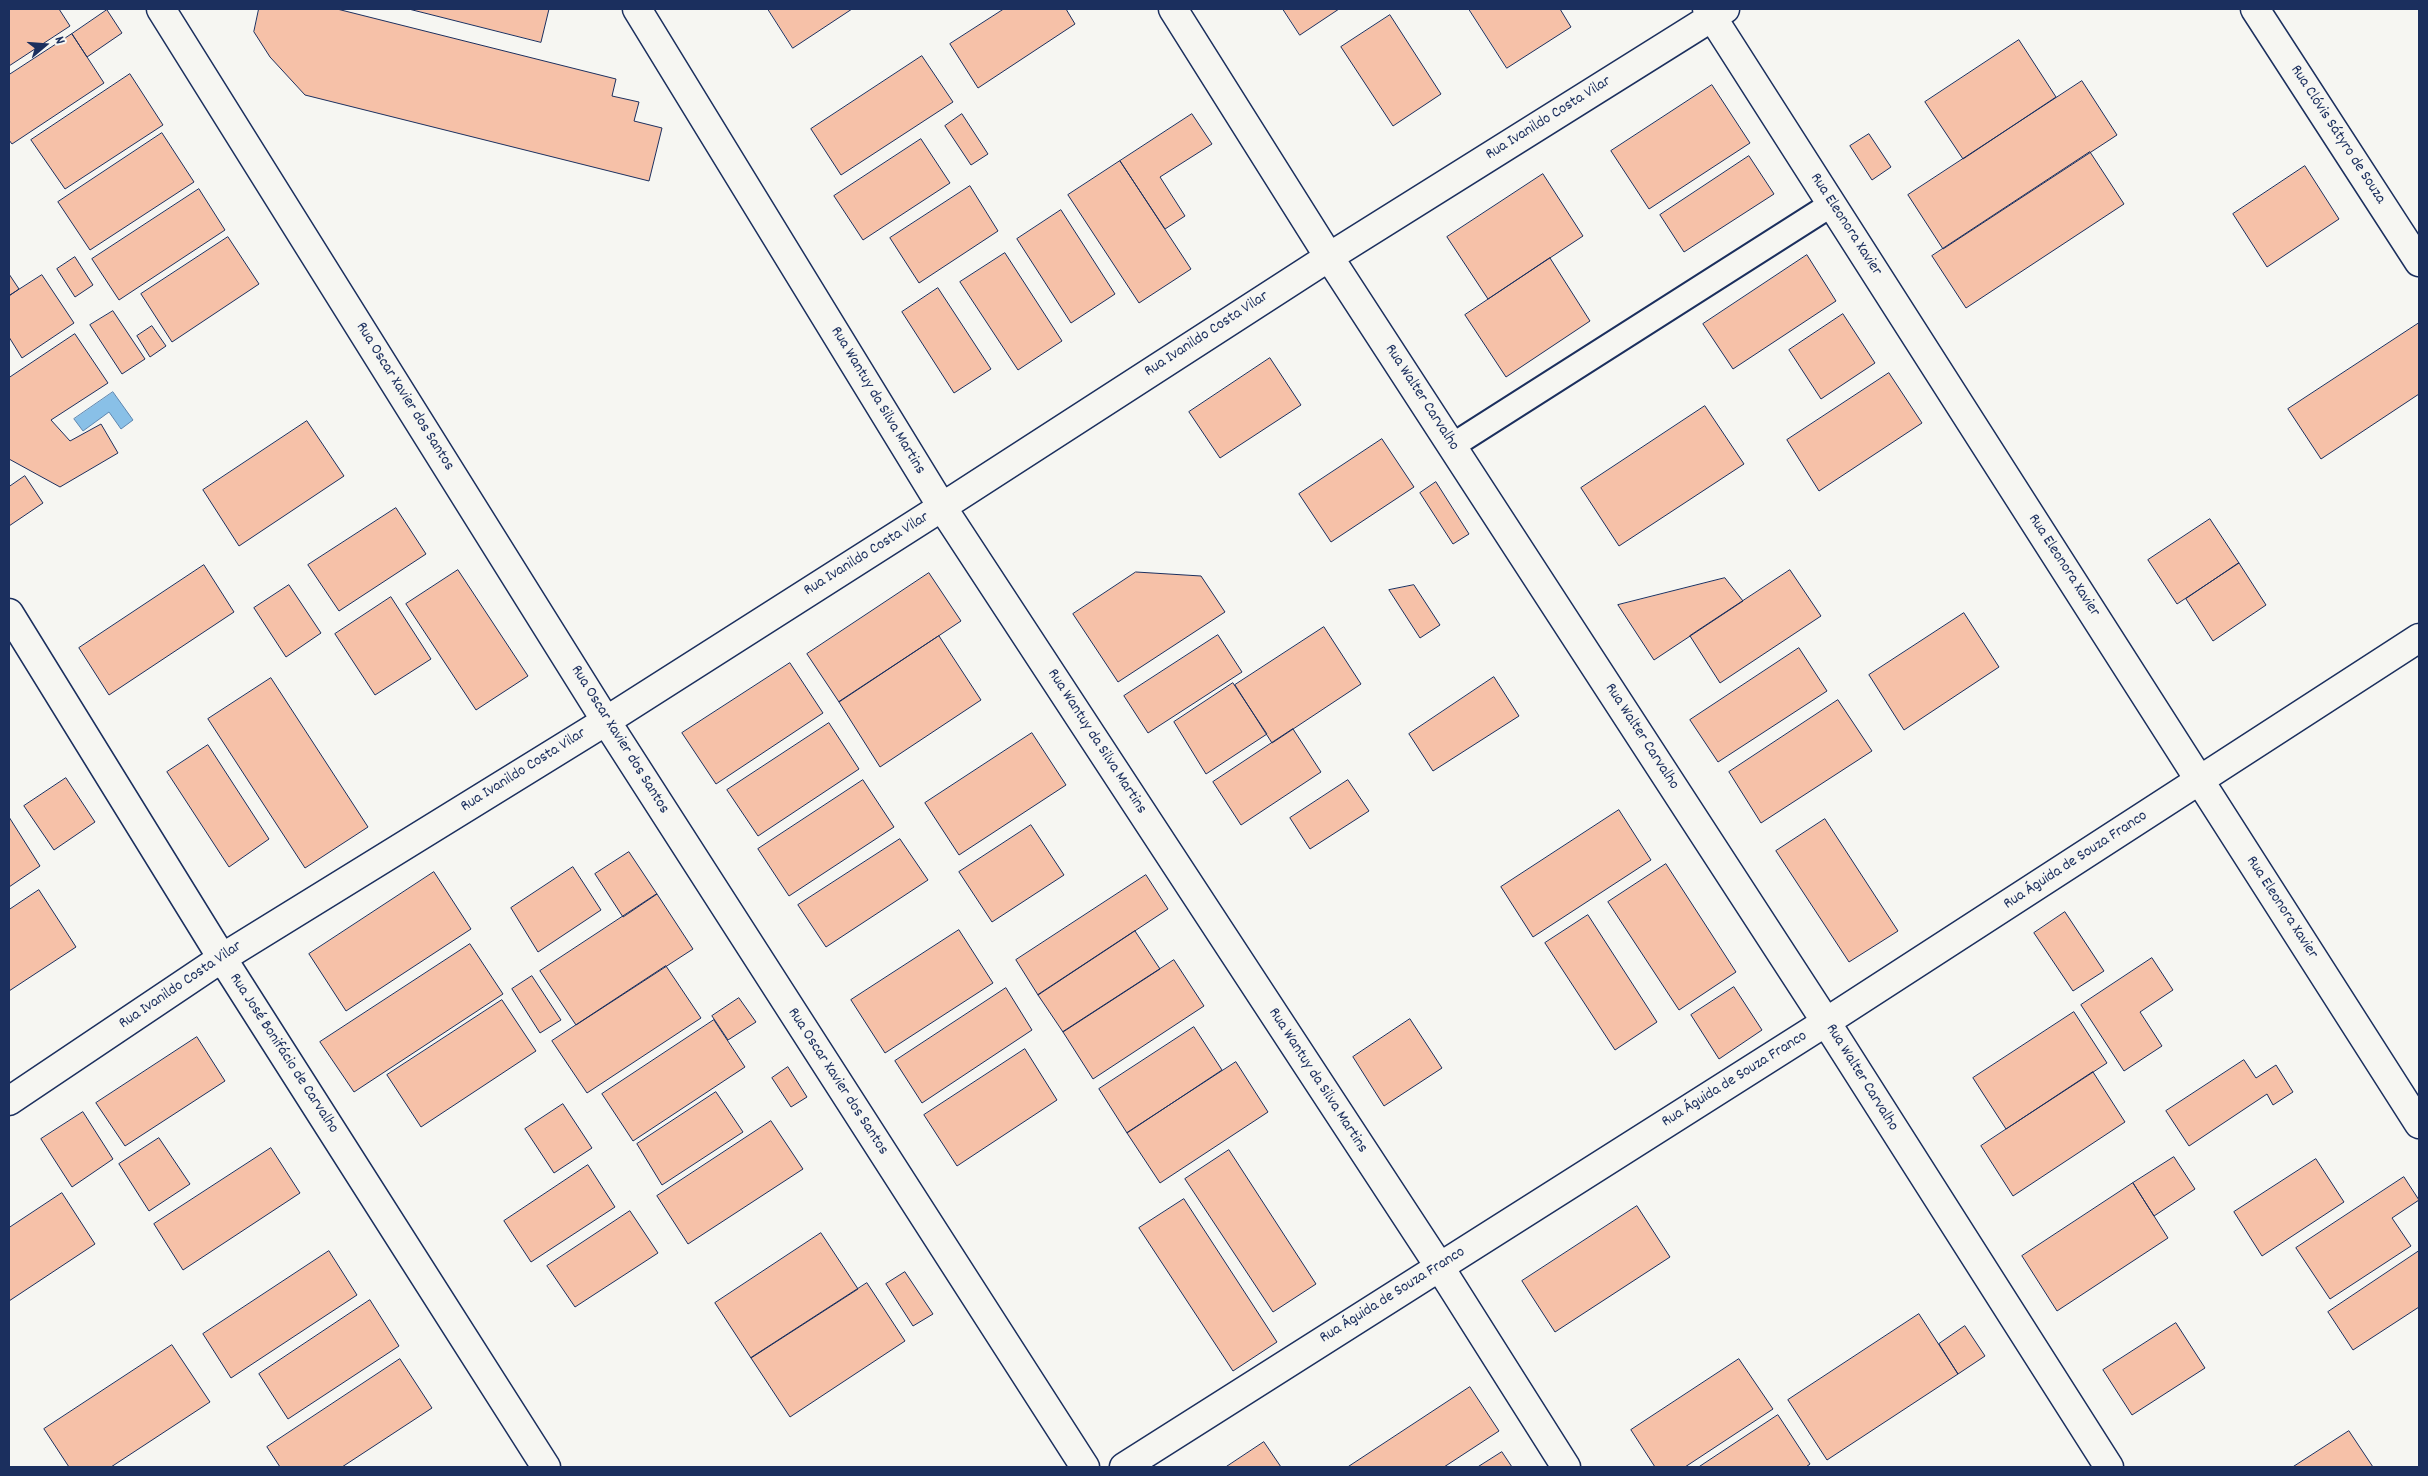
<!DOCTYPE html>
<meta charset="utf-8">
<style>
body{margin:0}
#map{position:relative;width:2428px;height:1476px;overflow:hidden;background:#f6f6f2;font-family:Dekko,sans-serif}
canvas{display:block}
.frame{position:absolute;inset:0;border:10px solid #1b2f5e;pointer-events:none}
.north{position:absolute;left:20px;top:20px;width:50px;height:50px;-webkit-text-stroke:4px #f6f6f2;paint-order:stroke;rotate:72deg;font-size:14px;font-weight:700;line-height:20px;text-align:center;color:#1b2f5e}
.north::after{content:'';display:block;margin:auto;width:18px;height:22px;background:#1b2f5e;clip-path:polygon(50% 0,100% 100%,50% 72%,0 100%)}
</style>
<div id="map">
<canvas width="2428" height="1476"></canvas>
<div class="frame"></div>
<div class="north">N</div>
</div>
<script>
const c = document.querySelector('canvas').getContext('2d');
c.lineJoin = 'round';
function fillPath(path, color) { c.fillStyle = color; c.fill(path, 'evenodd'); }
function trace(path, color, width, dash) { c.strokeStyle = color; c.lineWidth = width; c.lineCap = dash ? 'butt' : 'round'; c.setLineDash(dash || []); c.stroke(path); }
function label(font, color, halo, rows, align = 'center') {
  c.font = font + ' Dekko,sans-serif'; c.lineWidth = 4; c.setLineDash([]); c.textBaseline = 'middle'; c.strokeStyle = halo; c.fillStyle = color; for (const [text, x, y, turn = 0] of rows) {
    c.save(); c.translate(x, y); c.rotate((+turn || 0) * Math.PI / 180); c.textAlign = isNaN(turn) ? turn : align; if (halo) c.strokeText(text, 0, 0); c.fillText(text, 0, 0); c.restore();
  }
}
const water = new Path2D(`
 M113 392 133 420 121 429 109 412 83 431 74 419Z`);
const building = new Path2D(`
 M9 9H59L70 26 9 66Z
 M259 9H337L616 79 612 96 639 102 634 121 662 128 649 181 305 95 270 57 254 32Z
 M409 9H549L541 42Z
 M768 9H852L793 48Z
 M1004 9H1066L1075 24 978 88 950 44Z
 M1283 9H1339L1300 35Z
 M1469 9H1560L1571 27 1507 68Z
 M107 10 122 33 87 57 72 34Z
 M1390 15 1441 94 1393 126 1341 47Z
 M72 34 104 83 12 144 9 140V75Z
 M2019 40 2056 97 1963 159 1925 102Z
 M922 56 953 102 841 175 811 129Z
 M130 74 163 125 65 189 31 140Z
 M2082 81 2117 135 1943 249 1908 195Z
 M1712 85 1750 143 1649 209 1611 151Z
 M962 114 988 154 971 165 945 126Z
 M1192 114 1212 144 1160 177 1185 216 1165 229 1120 161Z
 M162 133 194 182 90 250 58 202Z
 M1869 134 1891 167 1872 180 1850 146Z
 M921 139 950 183 863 240 834 196Z
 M2090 152 2124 204 1966 308 1932 256Z
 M1749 156 1774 194 1684 252 1660 215Z
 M1120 161 1191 269 1139 303 1068 195Z
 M2305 166 2339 219 2267 267 2233 214Z
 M1543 174 1583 236 1488 299 1447 237Z
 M970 186 998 231 919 283 890 238Z
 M199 189 225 230 119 300 92 259Z
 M1061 210 1115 294 1071 323 1017 239Z
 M228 237 259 284 172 342 141 294Z
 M1005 253 1062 341 1018 370 960 282Z
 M1807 255 1836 301 1733 369 1703 324Z
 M75 257 93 285 75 297 57 269Z
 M1550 258 1590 321 1506 377 1465 315Z
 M9 274 19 289 9 296Z
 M42 275 74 323 22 358 9 337V296Z
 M938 288 991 369 954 393 902 312Z
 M113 311 145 359 122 374 90 325Z
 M1843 314 1875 363 1821 399 1789 350Z
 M2419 323V394L2321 459 2288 409Z
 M152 326 166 346 150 357 137 336Z
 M75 334 108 383 51 420 70 441 101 424 118 453 60 487 9 459V378Z
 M1270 358 1301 405 1220 458 1189 412Z
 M1889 373 1922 423 1819 491 1787 440Z
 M1705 406 1744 464 1619 546 1581 488Z
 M307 421 344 476 239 546 203 490Z
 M1382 439 1414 487 1331 542 1299 494Z
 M25 476 43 503 9 526V487Z
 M1436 482 1469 534 1453 544 1420 493Z
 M396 508 426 554 339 611 308 565Z
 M2210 519 2239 563 2177 604 2148 560Z
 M2239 563 2266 605 2213 641 2186 599Z
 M204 565 234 612 109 695 79 648Z
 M458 570 528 676 476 710 406 604Z
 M1790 570 1821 616 1720 683 1690 636Z
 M1136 572 1201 576 1225 612 1118 682 1073 614Z
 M929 573 961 621 839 702 807 654Z
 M1725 578 1743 601 1654 660 1618 605Z
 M289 585 321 633 286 657 254 608Z
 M1414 585 1440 625 1420 638 1389 590Z
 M391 597 431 659 375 695 335 634Z
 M1964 613 1999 667 1904 730 1869 675Z
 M1324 627 1361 684 1272 743 1235 685Z
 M1218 635 1242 672 1148 733 1124 696Z
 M939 636 981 700 880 767 839 702Z
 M1799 648 1827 691 1718 762 1690 720Z
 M790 663 823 713 716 784 682 733Z
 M1494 677 1519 716 1433 771 1409 734Z
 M271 678 368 827 305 868 208 719Z
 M1233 683 1267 734 1206 774 1174 722Z
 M1838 700 1872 751 1761 823 1729 772Z
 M829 723 859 769 758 836 727 790Z
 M1293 729 1321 772 1241 825 1213 782Z
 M1032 733 1066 785 959 855 925 803Z
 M208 745 269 839 229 867 167 772Z
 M66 778 95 822 54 850 24 806Z
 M863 780 894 827 789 896 758 849Z
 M1348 780 1369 811 1310 849 1290 818Z
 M1619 810 1651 860 1533 937 1501 887Z
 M9 817 40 866 9 887Z
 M1825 819 1898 931 1849 962 1776 851Z
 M1031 825 1064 875 992 922 959 872Z
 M900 839 928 880 826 947 798 905Z
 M629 852 657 894 623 917 595 874Z
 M1666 864 1736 972 1679 1010 1608 902Z
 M573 867 601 910 538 952 511 908Z
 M434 872 471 929 346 1011 309 954Z
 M1146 875 1168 909 1038 995 1016 960Z
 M39 890 76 947 9 991V910Z
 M657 894 693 949 576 1025 540 971Z
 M2065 912 2104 971 2073 991 2034 933Z
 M1588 915 1657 1022 1615 1050 1545 943Z
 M959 930 993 983 885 1053 851 1000Z
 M1135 931 1160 969 1063 1032 1038 995Z
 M470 944 503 994 354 1092 320 1042Z
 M2152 958 2173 990 2140 1012 2162 1046 2124 1071 2081 1005Z
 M1174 960 1204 1006 1093 1079 1063 1032Z
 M666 966 701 1018 587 1093 552 1041Z
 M532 976 561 1020 540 1033 512 989Z
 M1734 987 1762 1030 1719 1059 1691 1015Z
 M1006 988 1032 1030 922 1103 895 1061Z
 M739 998 756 1022 728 1040 712 1016Z
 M502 1000 536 1051 421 1127 387 1075Z
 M2074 1012 2107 1063 2006 1129 1973 1078Z
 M1410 1019 1442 1068 1384 1106 1353 1057Z
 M714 1020 745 1067 633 1141 602 1094Z
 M1194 1027 1222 1070 1127 1133 1099 1089Z
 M197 1037 225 1081 125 1146 96 1103Z
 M1025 1049 1057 1100 957 1166 924 1115Z
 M2244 1060 2256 1078 2276 1065 2293 1092 2273 1105 2267 1094 2189 1146 2166 1111Z
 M1236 1062 1268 1112 1160 1183 1127 1133Z
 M788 1067 807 1097 791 1107 772 1078Z
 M2093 1072 2125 1122 2013 1196 1981 1146Z
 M716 1092 743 1132 662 1185 637 1144Z
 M563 1104 592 1148 554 1173 525 1129Z
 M83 1112 113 1159 72 1187 41 1139Z
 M771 1121 803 1169 688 1244 657 1196Z
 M159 1138 190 1184 149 1211 119 1164Z
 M271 1148 300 1193 183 1270 154 1224Z
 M1229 1150 1316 1284 1273 1312 1185 1179Z
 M2174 1157 2195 1189 2154 1216 2133 1183Z
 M2316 1159 2344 1202 2262 1256 2234 1212Z
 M588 1165 615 1207 531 1262 504 1221Z
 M2404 1177 2419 1200 2392 1218 2411 1246 2330 1299 2296 1248Z
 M2133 1183 2168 1238 2057 1311 2022 1256Z
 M62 1193 95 1244 9 1301V1228Z
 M1184 1199 1277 1342 1233 1371 1139 1228Z
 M1637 1206 1670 1257 1555 1332 1522 1281Z
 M630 1211 658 1253 575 1307 547 1266Z
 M821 1233 858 1289 751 1358 715 1303Z
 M329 1251 357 1295 231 1378 203 1334Z
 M2419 1251V1307L2353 1350 2328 1312Z
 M905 1272 933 1314 913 1326 886 1284Z
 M867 1283 905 1341 790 1417 751 1358Z
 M370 1300 399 1346 288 1419 259 1374Z
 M1919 1314 1958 1374 1827 1460 1788 1400Z
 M2176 1323 2205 1368 2132 1415 2103 1370Z
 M1965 1326 1985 1356 1958 1374 1939 1344Z
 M172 1345 210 1402 111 1467H69L44 1429Z
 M400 1359 432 1408 342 1467H280L267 1447Z
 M1739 1359 1773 1409 1685 1467H1655L1631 1430Z
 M1470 1387 1499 1431 1444 1467H1348Z
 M1778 1415 1810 1464 1806 1467H1699Z
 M2349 1431 2373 1467H2293Z
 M1264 1442 1281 1467H1226Z
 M1502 1452 1512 1467H1478Z`);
const service = new Path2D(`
 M1452 446 1832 204`);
const minor = new Path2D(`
 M161 9 606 721 1085 1467
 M637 9 942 507 1439 1266 1566 1467
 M1173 9 1329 257 1826 1022 2109 1467
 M1707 9 2419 1124
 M2255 9 2419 262
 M9 613 222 958 546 1467
 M9 1101 222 958 606 721 942 507 1329 257 1725 9
 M1124 1467 1826 1022 2419 638`);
const streetNames = [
 ["Rua Ivanildo Costa Vilar",1549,119,-32],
 ["Rua Clóvis Sátyro de Souza",2337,135,57],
 ["Rua Eleonora Xavier",1845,225,57],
 ["Rua Ivanildo Costa Vilar",1207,335,-33],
 ["Rua Oscar Xavier dos Santos",404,397,58],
 ["Rua Walter Carvalho",1421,398,57],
 ["Rua Wantuy da Silva Martins",877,401,59],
 ["Rua Ivanildo Costa Vilar",867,555,-32],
 ["Rua Eleonora Xavier",2063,566,57],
 ["Rua Walter Carvalho",1641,737,57],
 ["Rua Oscar Xavier dos Santos",619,740,58],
 ["Rua Wantuy da Silva Martins",1096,742,57],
 ["Rua Ivanildo Costa Vilar",524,771,-32],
 ["Rua Águida de Souza Franco",2076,861,-33],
 ["Rua Eleonora Xavier",2281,908,57],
 ["Rua Ivanildo Costa Vilar",181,986,-34],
 ["Rua José Bonifácio de Carvalho",283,1054,57],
 ["Rua Walter Carvalho",1861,1078,58],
 ["Rua Águida de Souza Franco",1735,1080,-32],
 ["Rua Wantuy da Silva Martins",1317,1081,57],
 ["Rua Oscar Xavier dos Santos",837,1082,57],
 ["Rua Águida de Souza Franco",1393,1296,-32]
];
fillPath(water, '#89c0e7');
trace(water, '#5d86b0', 1);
fillPath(building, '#f6c1a8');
trace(building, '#1b2f5e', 1);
trace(service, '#1b2f5e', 28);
trace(minor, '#1b2f5e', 31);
trace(service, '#f6f6f2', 24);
trace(minor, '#f6f6f2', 28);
label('16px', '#1b2f5e', '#f6f6f2', streetNames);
</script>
